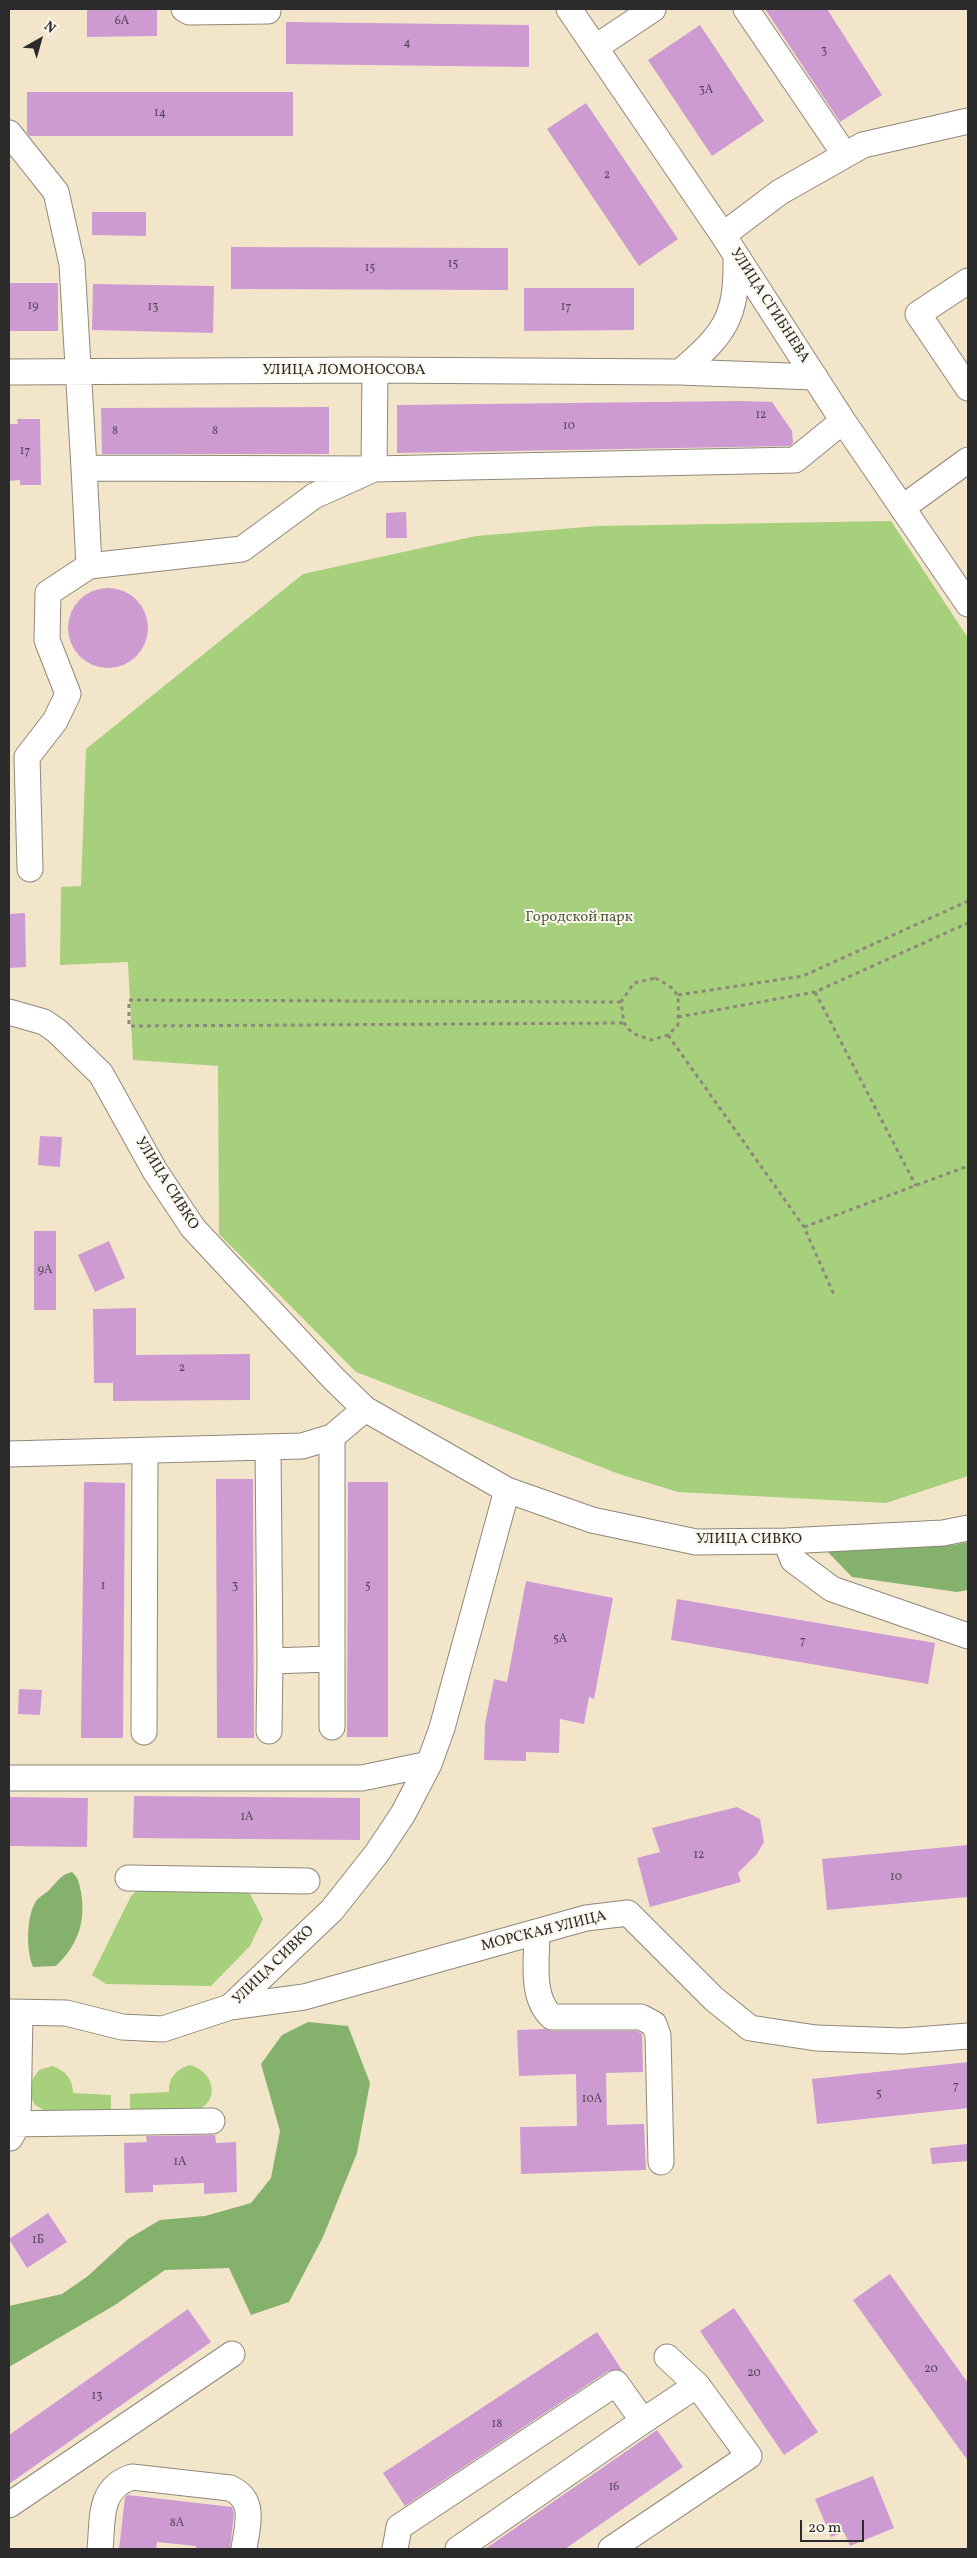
<!DOCTYPE html>
<meta charset="utf-8">
<style>
body{margin:0}
#map{position:relative;width:977px;height:2558px;overflow:hidden;background:#f3e5ca;font-family:Vollkorn,serif}
canvas{display:block}
.frame{position:absolute;inset:0;border:10px solid #2b2b2b;pointer-events:none}
.north{position:absolute;left:15px;top:15px;width:50px;height:50px;-webkit-text-stroke:4px #fbf7ec;paint-order:stroke;rotate:38deg;font-size:14px;font-weight:700;line-height:20px;text-align:center;color:#2b2b2b}
.north::after{content:'';display:block;margin:auto;width:18px;height:22px;background:#2b2b2b;clip-path:polygon(50% 0,100% 100%,50% 72%,0 100%)}
.scale{position:absolute;left:800px;top:2520px;width:64px;height:22px;box-sizing:border-box;border:2px solid #2b2b2b;border-top:0;padding-left:6px;font-size:15px;line-height:18px;white-space:nowrap;color:#2b2b2b;-webkit-text-stroke:4px #fbf7ec;paint-order:stroke}
</style>
<div id="map">
<canvas width="977" height="2558"></canvas>
<div class="frame"></div>
<div class="north">N</div>
<div class="scale">20 m</div>
</div>
<script>
const c = document.querySelector('canvas').getContext('2d');
c.lineJoin = 'round';
function fillPath(path, color) { c.fillStyle = color; c.fill(path, 'evenodd'); }
function trace(path, color, width, dash) { c.strokeStyle = color; c.lineWidth = width; c.lineCap = dash ? 'butt' : 'round'; c.setLineDash(dash || []); c.stroke(path); }
function label(font, color, halo, rows, align = 'center') {
  c.font = font + ' Vollkorn,serif'; c.lineWidth = 4; c.setLineDash([]); c.textBaseline = 'middle'; c.strokeStyle = halo; c.fillStyle = color; for (const [text, x, y, turn = 0] of rows) {
    c.save(); c.translate(x, y); c.rotate((+turn || 0) * Math.PI / 180); c.textAlign = isNaN(turn) ? turn : align; if (halo) c.strokeText(text, 0, 0); c.fillText(text, 0, 0); c.restore();
  }
}
const green = new Path2D(`
 M891 521 968 638V1476L886 1503 678 1492 619 1474 356 1372 219 1234 218 1066 133 1060 128 962 60 965 61 887 81 886 86 749 303 574 476 536 598 526Z
 M146 1882 247 1888 263 1919 250 1946 211 1986 106 1984 92 1975 131 1896Z
 M189 2065C212 2069 222 2099 198 2110 188 2114 144 2111 130 2111V2094L169 2092C168 2078 176 2070 189 2065Z
 M52 2066C65 2070 73 2079 73 2093L111 2095V2112L45 2111 35 2105 31 2097 30 2083 39 2070Z`);
const forest = new Path2D(`
 M968 1542V1590L957 1592 852 1577 824 1548 953 1545Z
 M72 1872C79 1878 79 1883 81 1892 86 1922 78 1945 56 1966L33 1967C26 1950 26 1917 36 1901 40 1896 47 1893 51 1888 59 1880 60 1875 72 1872Z
 M308 2022 348 2026 370 2083 357 2153 323 2237 289 2302 251 2315 229 2268 165 2270 115 2305 9 2367V2306L62 2294 88 2276 128 2239 160 2220 205 2216 251 2203 271 2178 280 2131 261 2064 282 2035Z`);
const building = new Path2D(`
 M87 9H157V36L87 37Z
 M765 9H827L882 95 840 122Z
 M286 22 529 25V67L286 64Z
 M700 25 764 121 712 156 648 60Z
 M27 92H293V136H30L27 133Z
 M586 103 678 239 639 266 547 129Z
 M92 212H146V236L92 235Z
 M231 247 508 248V290L231 289Z
 M9 283H58V331H9Z
 M93 284 214 286 213 333 92 330Z
 M524 288H634V330L524 331Z
 M740 401 772 402 792 431 793 443 790 446 397 453V405Z
 M329 407V454H102L101 408Z
 M17 419H40L41 485H20V480L9 481V424H18Z
 M406 512 407 538H386V513Z
 M68 628a40 40 0 1 1 80 0a40 40 0 1 1-80 0Z
 M25 913 26 967 9 968V914Z
 M40 1136 62 1137 60 1167 38 1165Z
 M34 1231H56V1310H34Z
 M109 1241 125 1278 95 1292 78 1255Z
 M136 1308V1355L250 1354V1400L113 1401V1383H94L93 1309Z
 M216 1479H253L254 1738H217Z
 M84 1482 125 1483 123 1738H81Z
 M348 1482H388V1737H347Z
 M526 1581 613 1598 594 1699 589 1697 584 1724 560 1719 559 1753 526 1752V1761L484 1760 485 1724 494 1679 507 1682Z
 M677 1599 935 1643 928 1684 671 1640Z
 M19 1689 42 1690 40 1715 18 1714Z
 M134 1796 360 1798V1840L133 1838Z
 M9 1797 88 1798 87 1847 9 1846Z
 M737 1807 760 1819 764 1842 757 1854 738 1873 741 1882 650 1907 637 1858 660 1852 652 1828Z
 M968 1845V1897L827 1910 822 1859Z
 M545 2029 552 2031H637L642 2034 643 2072 606 2073 607 2125 644 2124 646 2170 521 2174 520 2127 577 2126 576 2074 519 2076 517 2030Z
 M968 2062V2108L817 2124 812 2079Z
 M215 2135 216 2143 236 2142 237 2192 204 2194V2183L153 2185V2192L125 2193 124 2143 147 2142 146 2136Z
 M967 2144 968 2161 932 2164 930 2148Z
 M48 2213 67 2242 27 2268 9 2239Z
 M890 2274 968 2383V2461L853 2300Z
 M734 2308 818 2432 784 2455 700 2331Z
 M188 2309 211 2342 9 2484V2435Z
 M597 2332 622 2370 608 2371 405 2506 383 2473Z
 M657 2430 683 2467 565 2549H485Z
 M873 2476 894 2528 850 2546 844 2532 831 2537 815 2499Z
 M128 2495 232 2507 234 2514 230 2549H196V2546L157 2542 156 2549H119L125 2497Z`);
const path = new Path2D(`
 M655 978C683 992 678 995 678 1025L668 1035 651 1040 632 1033 624 1023 621 1002 634 983Z
 M815 992 916 1186
 M678 995 803 976 968 901
 M621 1002 129 1000V1026L624 1023
 M678 1017 815 992 968 923
 M668 1035 804 1227 835 1297
 M804 1227 968 1166`);
const minor = new Path2D(`
 M184 9 189 12 268 11
 M569 9 723 235 843 421 968 604
 M746 9 845 155
 M596 47 653 9
 M9 133 56 192 72 264 84 468 374 469 795 460 843 421
 M723 235 780 192 863 145 968 121
 M968 281 918 314 968 388
 M9 372 369 370 680 372 815 377
 M680 372C725 333 737 319 736 257
 M902 508 968 460
 M89 566 242 549 314 496 374 469 375 371
 M30 869 27 757 55 721 68 694 47 640 48 593 89 566 84 468
 M9 1012 44 1022 57 1031 101 1074 155 1171 193 1228 334 1379 365 1409 507 1490 592 1520 696 1542 786 1541 943 1533 968 1528
 M332 1437V1727
 M268 1448 270 1661 331 1659
 M9 1454 302 1446 332 1437 365 1409
 M786 1541 793 1560 832 1589 968 1636
 M269 1731 270 1661
 M144 1732 145 1451
 M9 1778H362L429 1764 442 1728 507 1490
 M128 1878 307 1881
 M537 1932C537 1959 530 1998 552 2017H641L654 2024 658 2035 661 2162
 M230 2007 304 1997 586 1918 628 1913 714 1999 750 2028 816 2038 903 2041 968 2036
 M9 2012 66 2013 122 2027 163 2029 230 2007 332 1910 377 1853 403 1814 429 1764
 M9 2124 212 2121
 M10 2138 18 2124 20 2013
 M667 2357 697 2385
 M9 2505 232 2354
 M100 2549C103 2519 98 2488 132 2477L230 2488C257 2500 247 2526 244 2549
 M395 2549 399 2527 616 2383 643 2421 697 2385 749 2456 611 2549
 M458 2549 643 2421`);
const numberNames = [
 ["6А",122,22],
 ["4",407,44],
 ["3",824,52],
 ["3А",706,91],
 ["14",160,114],
 ["2",607,176],
 ["15",453,265],
 ["15",370,269],
 ["19",33,307],
 ["13",153,308],
 ["17",566,308],
 ["12",761,416],
 ["10",569,427],
 ["8",115,432],
 ["8",215,432],
 ["17",25,452],
 ["9А",45,1271],
 ["2",182,1369],
 ["1",103,1587],
 ["3",235,1587],
 ["5",368,1587],
 ["5А",560,1640],
 ["7",803,1642],
 ["1А",247,1818],
 ["12",699,1856],
 ["10",896,1878],
 ["7",956,2087],
 ["5",879,2095],
 ["10А",592,2100],
 ["1А",180,2163],
 ["1Б",38,2241],
 ["20",931,2370],
 ["20",754,2374],
 ["13",97,2397],
 ["18",497,2425],
 ["16",614,2488],
 ["8А",177,2524]
];
const streetNames = [
 ["УЛИЦА СГИБНЕВА",769,306,57],
 ["УЛИЦА ЛОМОНОСОВА",344,371],
 ["УЛИЦА СИВКО",166,1184,58],
 ["УЛИЦА СИВКО",749,1540],
 ["МОРСКАЯ УЛИЦА",544,1932,-14],
 ["УЛИЦА СИВКО",274,1966,-44]
];
const parkNames = [
 ["Городской парк",579,918]
];
fillPath(green, '#a6d07c');
fillPath(forest, '#84b26c');
fillPath(building, '#cd9bd2');
trace(minor, '#8f887a', 27);
trace(path, '#8f887a', 3, [4, 4]);
trace(minor, '#fff', 25);
label('12px', '#544755', null, numberNames);
label('15px', '#2b2b2b', '#fbf7ec', streetNames);
label('15px', '#505d43', '#fbf7ec', parkNames);
</script>
